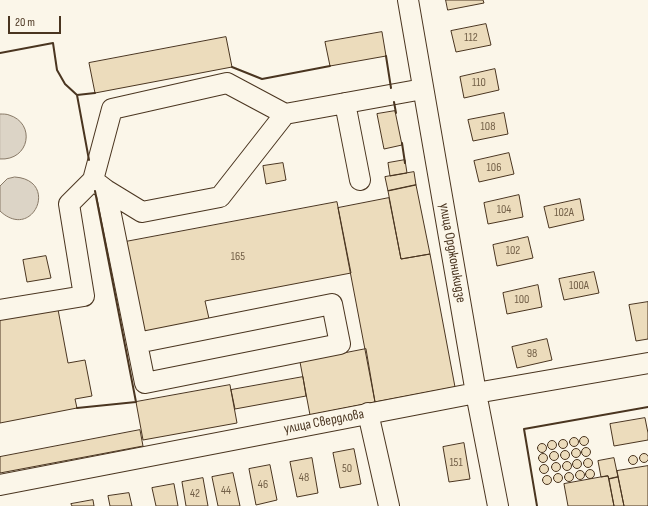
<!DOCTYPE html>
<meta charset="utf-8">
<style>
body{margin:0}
#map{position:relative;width:648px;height:506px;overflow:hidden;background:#fbf6e9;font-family:"Sofia Sans Condensed",sans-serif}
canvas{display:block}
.scale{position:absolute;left:8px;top:16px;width:53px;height:18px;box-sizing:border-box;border:2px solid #4a3520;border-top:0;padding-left:5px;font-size:12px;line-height:14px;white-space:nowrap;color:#4a3520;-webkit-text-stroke:3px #fbf6e9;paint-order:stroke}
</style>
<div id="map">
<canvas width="648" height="506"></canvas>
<div class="scale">20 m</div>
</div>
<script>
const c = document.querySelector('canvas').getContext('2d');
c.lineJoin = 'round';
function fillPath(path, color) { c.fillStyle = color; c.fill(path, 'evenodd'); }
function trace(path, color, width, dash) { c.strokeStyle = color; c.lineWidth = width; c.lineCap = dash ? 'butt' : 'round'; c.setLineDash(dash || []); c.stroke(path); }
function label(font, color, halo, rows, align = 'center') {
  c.font = font + ' "Sofia Sans Condensed",sans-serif'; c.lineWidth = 3; c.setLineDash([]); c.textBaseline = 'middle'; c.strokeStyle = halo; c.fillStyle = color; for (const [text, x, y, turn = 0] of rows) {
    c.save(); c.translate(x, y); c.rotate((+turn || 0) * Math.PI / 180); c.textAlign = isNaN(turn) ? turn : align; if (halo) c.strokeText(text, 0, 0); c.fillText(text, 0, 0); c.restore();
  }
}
const water = new Path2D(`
 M0 114C3 114 7 114 9 115 36 123 30 161 0 159Z
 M15 177C60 180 33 242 0 211V186L7 179Z`);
const building = new Path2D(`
 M446 0H483L484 3 448 10Z
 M486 24 491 45 456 52 451 31Z
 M382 32 386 56 330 66 325 42Z
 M226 37 232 67 95 93 89 63Z
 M495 69 499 90 464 98 460 77Z
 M395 111 402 145 384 149 377 114Z
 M504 113 508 134 473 141 468 120Z
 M509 153 514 174 479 182 474 161Z
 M405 160 407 173 390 176 388 163Z
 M283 163 286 180 266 184 263 166Z
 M414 172 416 185 388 191 385 177Z
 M416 185 430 254 401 259 388 191Z
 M519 195 523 217 488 224 484 203Z
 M389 198 401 259 430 254 455 387 375 402 338 208Z
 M580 199 584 220 549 228 544 207Z
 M337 202 351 273 205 301 210 323 143 336 125 242Z
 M528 237 533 258 497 266 493 245Z
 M46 256 51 278 27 282 23 260Z
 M594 272 599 293 564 300 559 279Z
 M538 285 542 307 507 314 503 293Z
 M648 302V339L636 341 629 305Z
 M57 304 68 363 85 360 92 396 75 399 77 408 0 423V315Z
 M547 339 552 360 517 368 512 347Z
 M366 349 375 402 310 415 300 362Z
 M303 377 306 396 235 409 231 390Z
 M230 385 237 423 143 440 136 402Z
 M645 418 648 433V440L614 446 610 424Z
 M140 430 143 446 0 473V457Z
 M579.5 441a4.5 4.5 0 1 1 9 0a4.5 4.5 0 1 1-9 0Z
 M569.5 442a4.5 4.5 0 1 1 9 0a4.5 4.5 0 1 1-9 0Z
 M558.5 444a4.5 4.5 0 1 1 9 0a4.5 4.5 0 1 1-9 0Z
 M547.5 445a4.5 4.5 0 1 1 9 0a4.5 4.5 0 1 1-9 0Z
 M464 443 470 479 449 482 443 447Z
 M537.5 448a4.5 4.5 0 1 1 9 0a4.5 4.5 0 1 1-9 0Z
 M581.5 452a4.5 4.5 0 1 1 9 0a4.5 4.5 0 1 1-9 0Z
 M571.5 453a4.5 4.5 0 1 1 9 0a4.5 4.5 0 1 1-9 0Z
 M354 449 361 484 340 488 333 453Z
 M560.5 455a4.5 4.5 0 1 1 9 0a4.5 4.5 0 1 1-9 0Z
 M549.5 456a4.5 4.5 0 1 1 9 0a4.5 4.5 0 1 1-9 0Z
 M538.5 458a4.5 4.5 0 1 1 9 0a4.5 4.5 0 1 1-9 0Z
 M639.5 458a4.5 4.5 0 1 1 9 0a4.5 4.5 0 1 1-9 0Z
 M628.5 460a4.5 4.5 0 1 1 9 0a4.5 4.5 0 1 1-9 0Z
 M312 458 318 493 297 497 290 462Z
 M614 458 618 477 609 479 608 476 601 477 598 461Z
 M583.5 463a4.5 4.5 0 1 1 9 0a4.5 4.5 0 1 1-9 0Z
 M572.5 464a4.5 4.5 0 1 1 9 0a4.5 4.5 0 1 1-9 0Z
 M562.5 466a4.5 4.5 0 1 1 9 0a4.5 4.5 0 1 1-9 0Z
 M551.5 467a4.5 4.5 0 1 1 9 0a4.5 4.5 0 1 1-9 0Z
 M539.5 469a4.5 4.5 0 1 1 9 0a4.5 4.5 0 1 1-9 0Z
 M270 465 277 500 256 505 249 469Z
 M648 466V506H624L617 471Z
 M585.5 474a4.5 4.5 0 1 1 9 0a4.5 4.5 0 1 1-9 0Z
 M575.5 475a4.5 4.5 0 1 1 9 0a4.5 4.5 0 1 1-9 0Z
 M564.5 477a4.5 4.5 0 1 1 9 0a4.5 4.5 0 1 1-9 0Z
 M233 473 240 506H218L212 477Z
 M553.5 478a4.5 4.5 0 1 1 9 0a4.5 4.5 0 1 1-9 0Z
 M542.5 480a4.5 4.5 0 1 1 9 0a4.5 4.5 0 1 1-9 0Z
 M608 476 614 506H568L564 484Z
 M618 477 624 506H614L609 479Z
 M203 478 208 506H186L182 482Z
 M174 484 178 506H156L152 488Z
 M129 493 132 506H110L108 496Z
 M93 500 94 506H72L71 504Z`);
const minor = new Path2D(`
 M408 0 476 393 498 506
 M345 103 360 180
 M93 180 112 109 227 83 285 114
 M106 190 145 383 340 344 332 304 137 343
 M0 310 84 296 69 204 93 180 106 190 142 212 220 197 285 114 423 89
 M368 413 389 506
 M0 485 476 393 648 363`);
const wall = new Path2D(`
 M0 53 53 43 57 70 65 84 77 95 95 93
 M386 56 391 88
 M232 67 262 79 330 66
 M77 95 89 160
 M394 102 396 113
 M402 143 405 163
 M77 408 136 402 95 191
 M537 506 524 429 648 407`);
const numberNames = [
 ["112",471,38],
 ["110",479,83],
 ["108",488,127],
 ["106",494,168],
 ["104",504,210],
 ["102А",564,213],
 ["102",513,251],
 ["165",238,257],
 ["100А",579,286],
 ["100",522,300],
 ["98",532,354],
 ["151",456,463],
 ["50",347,469],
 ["48",304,478],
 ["46",263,485],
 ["44",226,491],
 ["42",195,494]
];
const streetNames = [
 ["улица Орджоникидзе",452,253,80],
 ["улица Свердлова",324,422,-11]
];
fillPath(water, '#dcd4c6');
trace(water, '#887966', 1);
fillPath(building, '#ecdcbc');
trace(building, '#4a3520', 1);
trace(minor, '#4a3520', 22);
trace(minor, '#fbf6e9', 20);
trace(wall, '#4a3520', 2);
label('12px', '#725f47', null, numberNames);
label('14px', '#4a3520', '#fbf6e9', streetNames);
</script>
